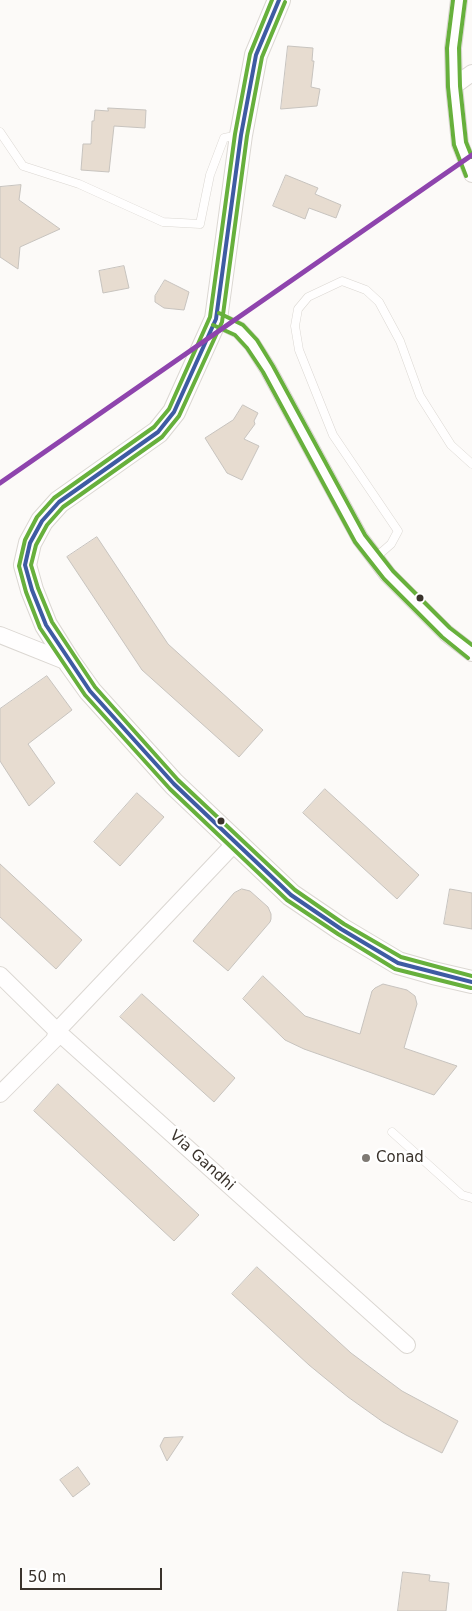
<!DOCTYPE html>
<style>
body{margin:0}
#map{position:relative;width:472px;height:1611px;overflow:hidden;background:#fcfaf8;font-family:"DejaVu Sans",sans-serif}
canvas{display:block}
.scale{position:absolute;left:20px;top:1568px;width:142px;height:22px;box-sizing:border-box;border:2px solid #3a332c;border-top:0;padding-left:6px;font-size:15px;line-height:18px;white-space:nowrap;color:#3a332c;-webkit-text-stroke:4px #fff;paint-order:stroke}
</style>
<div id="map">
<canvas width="472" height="1611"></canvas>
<div class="scale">50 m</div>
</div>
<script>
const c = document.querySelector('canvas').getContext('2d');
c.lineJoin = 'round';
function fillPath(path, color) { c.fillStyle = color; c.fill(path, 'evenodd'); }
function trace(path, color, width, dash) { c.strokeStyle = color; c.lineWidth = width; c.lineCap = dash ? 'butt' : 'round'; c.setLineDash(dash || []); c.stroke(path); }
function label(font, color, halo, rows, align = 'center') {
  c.font = font + ' "DejaVu Sans",sans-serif'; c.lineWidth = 5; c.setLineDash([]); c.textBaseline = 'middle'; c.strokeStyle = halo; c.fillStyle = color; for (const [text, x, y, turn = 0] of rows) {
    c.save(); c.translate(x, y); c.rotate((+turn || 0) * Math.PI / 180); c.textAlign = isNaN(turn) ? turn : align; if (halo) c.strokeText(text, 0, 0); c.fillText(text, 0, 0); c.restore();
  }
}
const building = new Path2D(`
 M288 46 313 48 312 61H314L311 87 320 89 317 106 281 109Z
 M108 108 146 110 145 128 114 126 109 172 81 170 83 144H91L92 121H94L95 110 108 111Z
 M286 175 318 188 315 194 341 205 336 218 309 208 305 219 273 206Z
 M21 185 19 200 60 229 20 247 18 269 0 257V187Z
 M124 266 129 288 103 293 99 271Z
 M165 280 189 292 184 310 164 308 155 302V296Z
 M243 405 258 413 254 421 255 424 244 439 259 446 242 480 227 473 205 438 233 420Z
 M97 537 168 644 263 730 239 757 142 670 67 557Z
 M47 676 72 710 28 744 55 783 29 806 0 761V709Z
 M325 789 419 875 397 899 303 813Z
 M137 793 164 817 120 866 94 842Z
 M0 864 82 940 56 969 0 917Z
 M242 889 250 891 268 907 271 914V919L270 922 228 971 193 941 234 893Z
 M450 889 472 893V929L444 924Z
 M263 976 305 1016 360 1034 372 991 375 988 383 984 407 990 415 996 417 1004 404 1048 457 1066 434 1095 304 1049 285 1040 243 999Z
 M142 994 235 1078 214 1102 120 1017Z
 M58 1084 199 1215 174 1241 34 1111Z
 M257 1267 351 1353 402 1391 458 1421 442 1453 406 1435 383 1422 348 1397 309 1365 232 1294Z
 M183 1437 167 1461 160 1446 164 1438Z
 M78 1467 90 1484 73 1497 60 1480Z
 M403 1572 430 1575 429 1581 449 1583 446 1611H398Z`);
const lane = new Path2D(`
 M0 132 23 166 79 184 163 222 200 224 210 175 224 138 239 135
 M375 558 391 544 398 531 333 435 299 350 295 326 298 309 308 297 342 281 366 290 379 302 400 341 420 396 451 445 472 464
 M392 1132 462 1195 472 1198`);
const street = new Path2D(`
 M459 0 453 48 454 86 460 144 472 174
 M454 86 472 73
 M216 319 239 330 252 344 268 369 360 538 388 575 446 633 472 653
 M0 635 70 663
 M0 975 57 1031 407 1345
 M0 1094 54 1040 57 1031 236 842`);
const secondary = new Path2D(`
 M279 0 256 55 241 135 216 319 174 412 158 432 59 502 42 521 30 543 25 565 32 590 46 625 70 663 90 691 174 784 291 895 341 929 398 963 433 973 472 982`);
const bus1 = new Path2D(`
 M279 0 256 55 241 135 216 319 174 412 158 432 59 502 42 521 30 543 25 565 32 590 46 625 90 691 174 784 291 895 341 929 398 963 472 982`);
const bus2 = new Path2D(`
 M272 0 250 54 235 134 210 317 169 409 154 427 54 498 37 517 25 540 19 566 26 592 40 628 85 695 170 789 287 900 338 934 395 969 471 988
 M453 0 447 48 448 87 454 145 466 176
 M213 325 235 335 247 348 263 372 355 542 384 579 442 637 468 658`);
const bus3 = new Path2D(`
 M465 1 459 48 460 86 466 142 472 157
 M285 2 262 57 247 136 222 322 179 416 162 437 63 507 47 525 36 545 31 565 38 588 52 622 95 687 178 780 295 890 344 924 401 957 472 976
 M219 313 243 325 257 340 273 366 365 535 393 571 450 628 472 645`);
const rail1 = new Path2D(`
 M0 483 472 155`);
const markers = [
 [420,598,4.5,"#3a332c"],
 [221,821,4.5,"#3a332c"],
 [366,1158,5,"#7e7973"]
];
const poiNames = [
 ["Conad",376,1158]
];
const streetNames = [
 ["Via Gandhi",202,1161,42]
];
fillPath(building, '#e7dcd0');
trace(building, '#c7c3be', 1);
trace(lane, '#dbd7d2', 9);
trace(street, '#dbd7d2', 18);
trace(secondary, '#dbd7d2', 24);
trace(lane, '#fffefe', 8);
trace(street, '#fffefe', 16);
trace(secondary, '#fffefe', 22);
trace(bus1, '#3e5ba3', 4);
trace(bus2, '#67b03c', 4);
trace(bus3, '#67b03c', 4);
trace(rail1, '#8e44ad', 5);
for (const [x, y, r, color] of markers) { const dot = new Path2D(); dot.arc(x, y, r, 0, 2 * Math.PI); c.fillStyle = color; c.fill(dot); trace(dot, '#fff', 2); }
label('15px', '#3a332c', '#fff', poiNames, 'left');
label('15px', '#3a332c', '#fff', streetNames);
</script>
